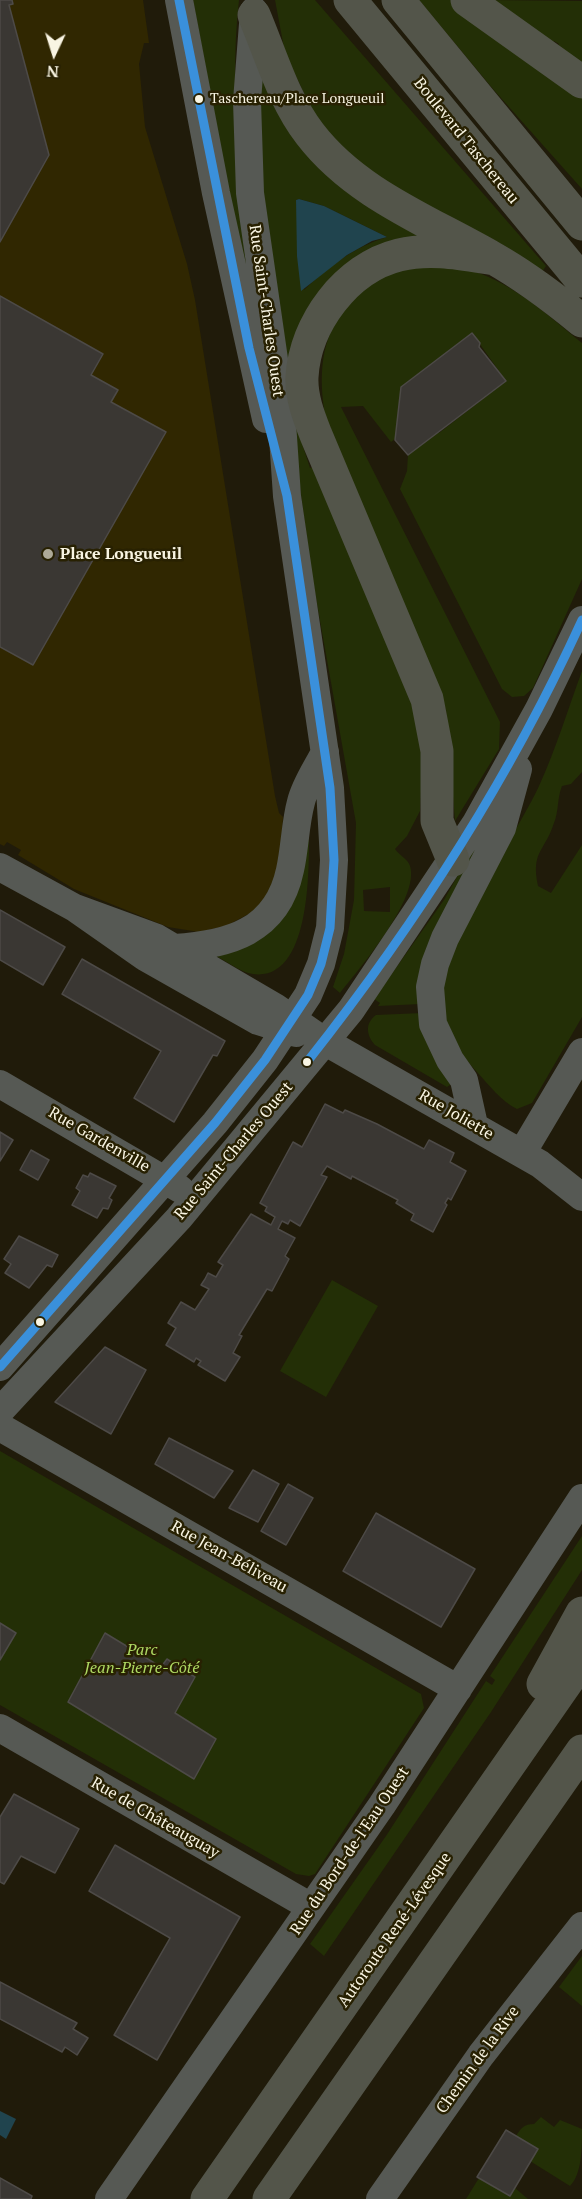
<!DOCTYPE html>
<meta charset="utf-8">
<style>
body{margin:0}
#map{position:relative;width:582px;height:2199px;overflow:hidden;background:#201b0a;font-family:"PT Serif",serif}
canvas{display:block}
.north{position:absolute;left:24px;top:24px;width:60px;height:60px;-webkit-text-stroke:4px #282102;paint-order:stroke;rotate:184deg;font-size:16px;font-weight:700;line-height:24px;text-align:center;color:#f9f5e3}
.north::after{content:'';display:block;margin:auto;width:21px;height:27px;background:#f9f5e3;clip-path:polygon(50% 0,100% 100%,50% 72%,0 100%)}
</style>
<div id="map">
<canvas width="582" height="2199"></canvas>
<div class="north">N</div>
</div>
<script>
const c = document.querySelector('canvas').getContext('2d');
c.lineJoin = 'round';
function fillPath(path, color) { c.fillStyle = color; c.fill(path, 'evenodd'); }
function trace(path, color, width, dash) { c.strokeStyle = color; c.lineWidth = width; c.lineCap = dash ? 'butt' : 'round'; c.setLineDash(dash || []); c.stroke(path); }
function label(font, color, halo, rows, align = 'center') {
  c.font = font + ' "PT Serif",serif'; c.lineWidth = 5; c.setLineDash([]); c.textBaseline = 'middle'; c.strokeStyle = halo; c.fillStyle = color; for (const [text, x, y, turn = 0] of rows) {
    c.save(); c.translate(x, y); c.rotate((+turn || 0) * Math.PI / 180); c.textAlign = isNaN(turn) ? turn : align; if (halo) c.strokeText(text, 0, 0); c.fillText(text, 0, 0); c.restore();
  }
}
const built = new Path2D(`
 M0 0H143L149 43H144L139 64 145 127 187 264 195 300 275 796 279 813 283 817 279 874 258 909 226 926 199 932 168 927 74 889 18 855 21 850 7 842 4 846 0 844Z`);
const green = new Path2D(`
 M193 0H239C227 104 246 210 257 313L239 245Z
 M275 0H315L546 266 540 275 384 186 320 127 285 53Z
 M419 0H451L582 96V189L493 89Z
 M484 0 582 1V66L556 48 559 44 554 41 551 45Z
 M261 69 421 236 344 272 297 428 310 468 315 466 424 732 420 811 407 836 395 849C399 855 408 859 410 866 420 898 360 968 340 993L333 987 344 954 354 900 356 823 311 570 261 190ZM299 199 324 206 387 237C354 247 328 267 304 290L296 200ZM390 887V912L364 911 363 890Z
 M427 264C442 266 459 266 473 271 514 284 549 316 582 343V579L533 688 524 696 512 697 502 689 400 489 407 471 408 455 419 446 406 430 391 442 363 406 341 407 500 722 499 749 455 821 446 710 327 424C315 367 322 316 374 282 389 272 410 269 427 264ZM472 333 506 381 439 433 401 387Z
 M582 671V772L571 784 562 786C557 798 559 811 554 823 544 853 531 851 538 886L551 893 582 845V1017L532 1103 517 1109C501 1101 489 1085 477 1072 459 1053 443 1027 442 1000 439 943 514 840 539 786 556 749 568 709 582 671Z
 M487 823 421 1004 378 1006 380 1003 374 999 444 900Z
 M309 829C309 865 312 982 253 974 240 972 228 962 216 956L230 953Z
 M423 1013 453 1083 447 1087 375 1045C366 1035 365 1023 376 1015Z
 M332 1280 378 1306 326 1397 280 1371Z
 M0 1451 421 1694 424 1708 315 1874 309 1876 296 1874 0 1705Z
 M582 1536V1570L491 1712 324 1956 310 1944 386 1836 486 1681 492 1685 495 1680 490 1676Z
 M582 1956V2006L559 1987Z
 M541 2117 554 2127 560 2120 582 2129C582 2148 582 2174 570 2186L530 2161 538 2149 516 2136C521 2128 524 2124 534 2124Z
 M479 2178 509 2196 515 2188 528 2199H466Z`);
const water = new Path2D(`
 M299 199 324 206 387 237 372 241 347 255 301 291 297 256 296 200Z
 M0 2111 16 2119 6 2139 0 2135Z`);
const building = new Path2D(`
 M0 0H12L13 4 9 5 49 155 0 242Z
 M0 296 103 354 91 375 118 390 111 402 166 432 33 665 0 647Z
 M472 333 480 343 479 347 506 381 408 455 395 440 401 387Z
 M0 910 65 947 43 985 0 960Z
 M82 959 225 1041 217 1056 213 1055 174 1122 134 1098 161 1051 62 994Z
 M325 1104 343 1113 345 1110 377 1124 424 1149 429 1140 454 1153 450 1162 466 1171 451 1200 448 1198 445 1203 447 1205 433 1232 411 1220 414 1214 396 1203 398 1200 352 1176 351 1179 327 1166 321 1175 327 1177 300 1226 290 1220 288 1224 282 1221 278 1229 295 1238 285 1256 289 1259 272 1291 267 1289 239 1335 242 1336 233 1353 240 1357 225 1381 198 1365 201 1361 196 1358 194 1362 166 1345 176 1328 168 1323 181 1302 195 1310 209 1289 201 1285 205 1279 208 1273 216 1277 223 1265 218 1262 251 1214 271 1225 275 1217 265 1211 267 1207 260 1203 293 1142 302 1147Z
 M0 1132 13 1140 0 1161Z
 M31 1150 49 1160 38 1180 20 1170Z
 M90 1173 116 1186 109 1198 112 1200 108 1209 103 1208 97 1218 72 1205 80 1191 76 1188 83 1175 88 1177Z
 M19 1236 58 1255 52 1267 47 1265 29 1288 5 1273 11 1264 4 1259Z
 M105 1347 146 1370 111 1434 55 1402Z
 M169 1438 233 1471 214 1498 155 1464Z
 M253 1470 279 1484 258 1522 229 1508Z
 M288 1484 313 1498 286 1545 261 1531Z
 M376 1513 475 1569 441 1627 343 1571Z
 M0 1623 16 1633 0 1660Z
 M105 1633 161 1667 167 1659 195 1677 175 1713 216 1739 194 1779 68 1702Z
 M14 1794 79 1829 55 1873 21 1856 4 1884 0 1882V1817Z
 M115 1845 240 1917 157 2060 114 2035 170 1938 89 1891Z
 M0 1982 77 2023 73 2029 88 2038 77 2055 65 2047 62 2052 0 2019Z
 M506 2130 538 2149 510 2196 477 2177Z
 M0 2178 32 2196 31 2199H0Z`);
const minor = new Path2D(`
 M179 0 216 193 266 419
 M0 867 75 908 145 957 258 1021 296 1033
 M75 908 157 938 174 948 275 1007 324 1041 540 1164 582 1197
 M174 948C228 945 277 932 290 870 295 848 295 824 301 802 305 785 317 768 325 752
 M0 1084 180 1189
 M474 1125 464 1080 450 1060 433 1024 430 987 435 964 445 938 502 828 518 769
 M522 1153 582 1052
 M0 1367 215 1123 265 1060 308 995 321 964 330 928 334 860 330 788 287 496 281 408 250 193 247 101 254 11
 M0 1411 179 1218 351 1010 476 823 539 709 582 620
 M0 1427 458 1689
 M0 1728 311 1907
 M109 2199 382 1805 582 1498
 M380 2199 481 2055 582 1926`);
const highway = new Path2D(`
 M350 0 582 281
 M398 0 582 224
 M467 0 582 82
 M254 15C271 55 283 99 310 134 356 194 429 221 493 258 525 276 554 298 582 321
 M453 860 437 821V751L427 699 316 435C309 417 301 397 302 377 305 324 346 268 399 255 431 247 463 254 495 259
 M543 1684 582 1613
 M207 2199 582 1660
 M269 2199 582 1751`);
const bus1 = new Path2D(`
 M307 1062C416 924 509 780 582 620
 M0 1367 215 1123 265 1060 308 995 321 964 330 928 334 860 330 788 287 496 249 348 179 0`);
const markers = [
 [199,99,5,"#f9f5e3"],
 [48,554,6,"#ada997"],
 [307,1062,5,"#f9f5e3"],
 [40,1322,5,"#f9f5e3"]
];
const busNames = [
 ["Taschereau/Place Longueuil",210,99]
];
const streetNames = [
 ["Boulevard Taschereau",466,141,51],
 ["Rue Saint-Charles Ouest",266,311,82],
 ["Rue Joliette",456,1115,30],
 ["Rue Gardenville",99,1140,30],
 ["Rue Saint-Charles Ouest",234,1151,-50],
 ["Rue Jean-Béliveau",229,1557,29],
 ["Rue de Châteauguay",155,1818,30],
 ["Rue du Bord-de-l'Eau Ouest",350,1851,-56],
 ["Autoroute René-Lévesque",395,1930,-55],
 ["Chemin de la Rive",478,2060,-54]
];
const poiNames = [
 ["Place Longueuil",60,554]
];
const parkNames = [
 ["Parc",142,1650],
 ["Jean-Pierre-Côté",142,1668]
];
fillPath(built, '#302701');
fillPath(green, '#232f06');
fillPath(water, '#20444e');
fillPath(building, '#3a3733');
trace(building, '#4d4a47', 1.5);
trace(minor, '#565954', 28);
trace(highway, '#53554a', 33);
trace(bus1, '#3a90db', 9);
for (const [x, y, r, color] of markers) { const dot = new Path2D(); dot.arc(x, y, r, 0, 2 * Math.PI); c.fillStyle = color; c.fill(dot); trace(dot, '#282102', 2); }
label('14px', '#f9f5e3', '#282102', busNames, 'left');
label('16px', '#f9f5e3', '#282102', streetNames);
label('bold 16px', '#f9f5e3', '#282102', poiNames, 'left');
label('italic 16px', '#aed962', '#282102', parkNames);
</script>
